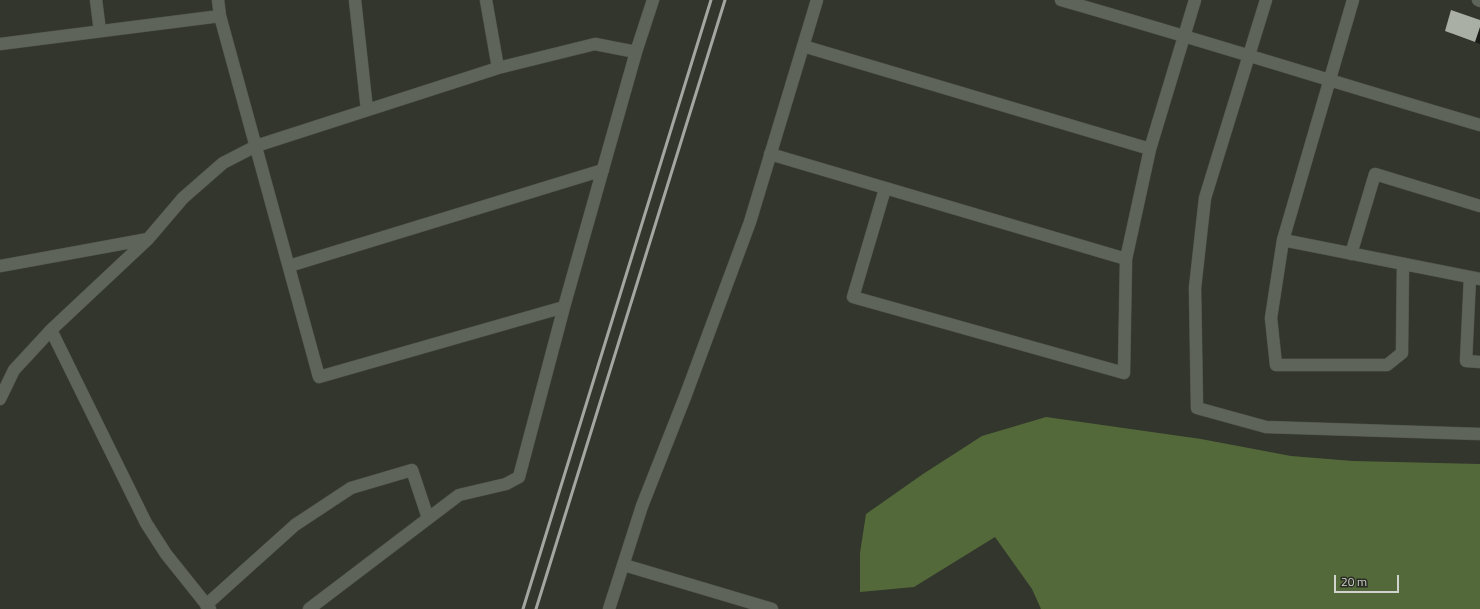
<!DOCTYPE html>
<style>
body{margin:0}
#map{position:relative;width:1480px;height:609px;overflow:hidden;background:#32362d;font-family:"Titillium Web",sans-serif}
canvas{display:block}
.scale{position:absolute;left:1334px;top:575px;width:65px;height:18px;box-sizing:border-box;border:2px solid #d1d3ce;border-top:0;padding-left:5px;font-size:12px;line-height:14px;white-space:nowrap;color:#d1d3ce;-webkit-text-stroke:3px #282c23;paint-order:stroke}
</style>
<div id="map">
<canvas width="1480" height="609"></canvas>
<div class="scale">20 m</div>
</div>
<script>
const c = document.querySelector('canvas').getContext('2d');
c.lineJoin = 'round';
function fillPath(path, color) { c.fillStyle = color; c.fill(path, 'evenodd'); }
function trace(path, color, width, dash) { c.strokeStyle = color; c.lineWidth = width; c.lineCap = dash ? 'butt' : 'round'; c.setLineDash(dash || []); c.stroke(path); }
const forest = new Path2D(`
 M1046 417 1201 439 1291 456 1353 461 1480 464V609H1041L1032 589 995 537 914 587 860 592V553L866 514 923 474 982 436Z`);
const shadow = new Path2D(`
 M1480 21V44L1452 34 1446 30Z`);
const building = new Path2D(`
 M1451 10 1480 20V27L1475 42 1445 31Z`);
const minor = new Path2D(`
 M96 0 100 31
 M218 0 220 16 319 377 564 307
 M355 0 367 110
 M486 0 498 68
 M1061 0C1201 40 1340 84 1480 125
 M1266 0 1205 198 1195 288 1197 408 1266 427 1480 434
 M1353 0 1283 240 1480 279
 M1478 0 1480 1
 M0 44 220 16
 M803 46 1150 149
 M770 154 1126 259
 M885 189 853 297 1124 373 1126 259 1150 149 1195 0
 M1283 240 1271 318 1276 365H1387L1402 353 1403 264
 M1351 254 1375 174 1480 206
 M0 266 148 239
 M289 266 603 170
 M1470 277 1466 361 1480 362
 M51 330 146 523 166 554 210 609
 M0 399 14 370 51 330 148 239 183 198 223 163 256 146 498 68 595 44 636 52
 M624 565 772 609
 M206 605 295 525 351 488 412 470 428 518
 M309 609 459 495 506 484 519 477 564 307 636 52 653 0
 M609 609 642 506 685 397 750 222 817 0`);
const rail = new Path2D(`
 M523 609 711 0
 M536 609 725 0`);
fillPath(forest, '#546939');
fillPath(shadow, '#0007');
fillPath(building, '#aaafa5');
trace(minor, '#50544c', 13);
trace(minor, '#5f645a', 12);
trace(rail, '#a4a7a1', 3);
</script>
